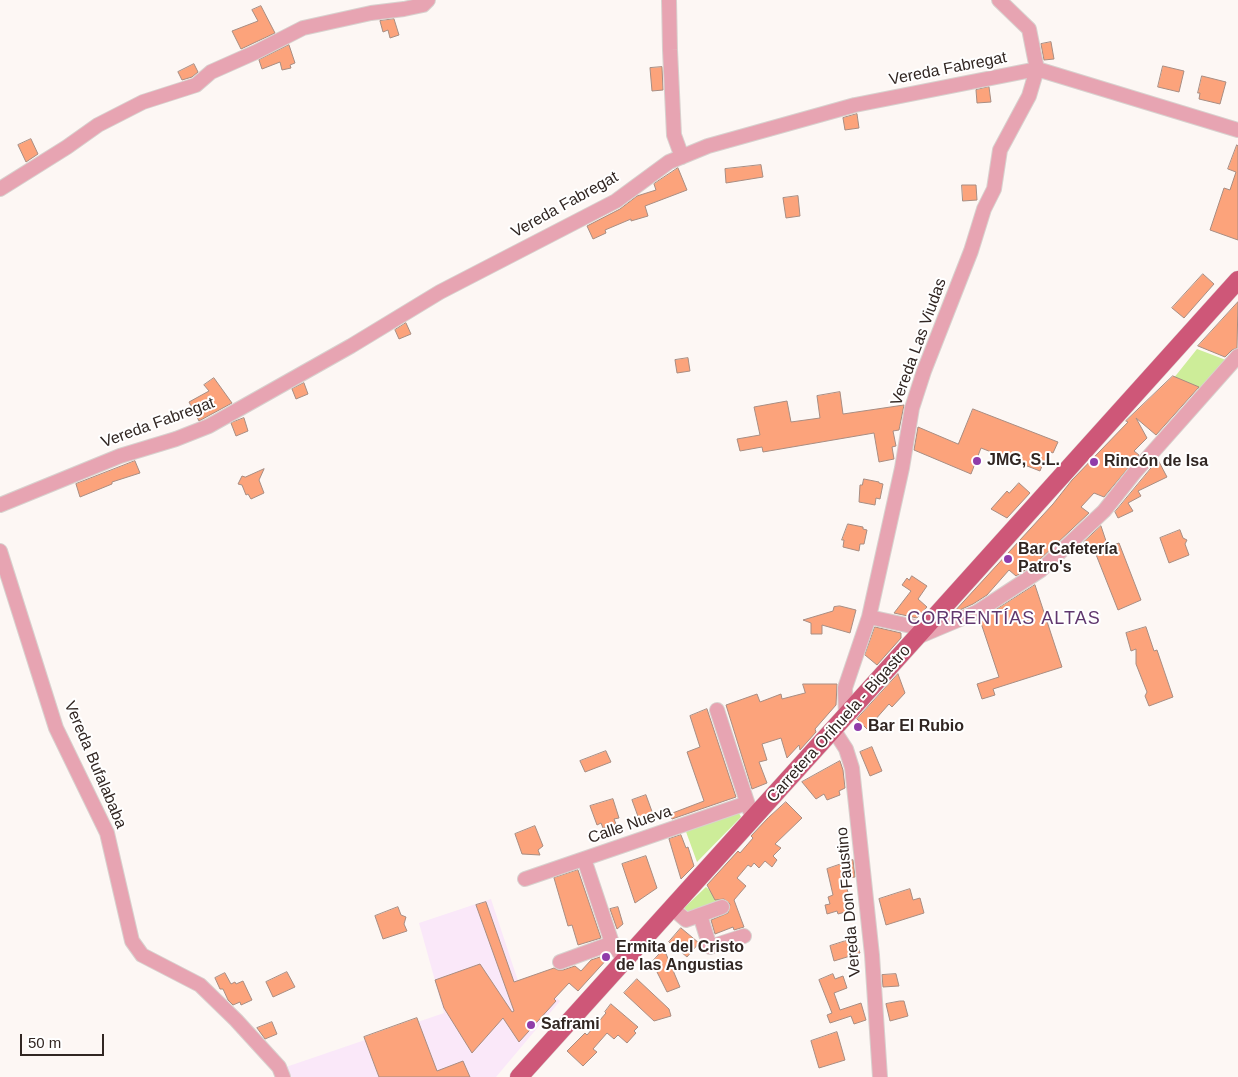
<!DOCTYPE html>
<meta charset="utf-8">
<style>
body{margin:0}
#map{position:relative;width:1238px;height:1077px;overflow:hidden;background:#fdf7f4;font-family:Helvetica,sans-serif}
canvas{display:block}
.scale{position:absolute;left:20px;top:1034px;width:84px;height:22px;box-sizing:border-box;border:2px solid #312622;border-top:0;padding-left:6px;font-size:15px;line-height:18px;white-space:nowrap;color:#312622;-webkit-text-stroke:4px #fff;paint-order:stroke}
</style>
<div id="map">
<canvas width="1238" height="1077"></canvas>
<div class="scale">50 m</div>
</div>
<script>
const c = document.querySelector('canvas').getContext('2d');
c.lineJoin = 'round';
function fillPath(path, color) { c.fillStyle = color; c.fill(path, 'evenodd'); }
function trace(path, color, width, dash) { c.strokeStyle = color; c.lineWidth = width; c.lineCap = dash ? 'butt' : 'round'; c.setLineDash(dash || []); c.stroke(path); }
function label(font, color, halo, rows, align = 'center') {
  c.font = font + ' Helvetica,sans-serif'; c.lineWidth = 4; c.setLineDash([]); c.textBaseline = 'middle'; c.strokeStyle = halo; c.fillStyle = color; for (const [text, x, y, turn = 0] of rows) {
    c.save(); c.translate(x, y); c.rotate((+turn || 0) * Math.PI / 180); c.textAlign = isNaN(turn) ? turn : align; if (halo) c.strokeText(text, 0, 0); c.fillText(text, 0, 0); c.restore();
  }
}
const industrial = new Path2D(`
 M491 899 518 981 533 976 560 1001 496 1077H288L286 1067 444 1013 419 923Z`);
const green = new Path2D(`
 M1197 349 1226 360 1201 390 1173 379Z
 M737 809 741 817 697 862 685 829Z
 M706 887 724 903 692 915 684 908Z`);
const building = new Path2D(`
 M261 6 275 33 241 49 232 31 258 21 252 10Z
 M394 19 399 35 390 38 388 30 383 32 380 21Z
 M1051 42 1054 59 1044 60 1041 44Z
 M289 45 295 63 290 65 291 68 282 70 280 62 262 69 259 60Z
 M194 64 198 72 192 77 182 80 178 72Z
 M1163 66 1184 71 1179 92 1158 87Z
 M662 67 663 90 652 91 650 68Z
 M1202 76 1226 82 1220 104 1199 99 1200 93H1198Z
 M989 87 991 102 977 103 976 90Z
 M857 114 859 128 845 130 843 118Z
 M31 139 38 154 26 162 18 145Z
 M1237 145 1238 146V240L1210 230 1224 188 1230 190 1236 172 1228 169Z
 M761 165 763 177 726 183 725 169Z
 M678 168 687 190 645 206 648 216 631 221V219L605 230 606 233 593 239 587 226 620 209 637 196 656 190 654 184Z
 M962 185H976L977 200 963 201Z
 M798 196 800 216 786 218 783 198Z
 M1203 274 1214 284 1184 318 1172 308Z
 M1238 302 1237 348 1232 350 1225 357 1198 346Z
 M406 323 411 334 399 339 395 330Z
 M688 358 690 371 677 373 675 360Z
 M1173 376 1199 387 1156 435 1136 418 1147 438 1134 451 1139 455 1104 497 1094 493 1081 507 1089 513 1036 563 1016 576 1009 570 987 595 973 604 953 613 1053 504 1072 480 1128 422 1126 421Z
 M214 378 232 403 199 421 189 402 209 391 204 385Z
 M304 383 308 394 296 399 292 389Z
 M840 392 843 414 904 405 899 430 893 431 896 446 892 447 894 459 879 462 874 433 763 452 762 447 740 451 737 439 760 435 754 407 787 401 791 422 820 418 817 396Z
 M973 409 1058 442 1053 453 1051 452 1047 462 1044 461 1040 471 981 448 971 474 914 450 918 427 958 444Z
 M244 418 248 431 236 436 231 423Z
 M1158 460 1167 477 1138 491 1141 496 1128 503 1133 511 1118 518 1115 512Z
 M135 461 140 473 112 482V484L80 497 76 484Z
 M264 469 259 480 264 493 251 499 248 494 246 495 242 485 238 484 242 476 245 477Z
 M864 479 879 482V483L883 484 880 499 876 498 875 505 859 502 860 485H862Z
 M1019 483 1030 493 1007 518 991 509 1007 491 1009 493Z
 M848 524 863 527V529L867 530 864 544H860L859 551 843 547 844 540H842Z
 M1101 526 1108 547 1119 543 1141 600 1118 610 1095 552 1089 554 1084 542Z
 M1180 530 1183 538 1187 540 1185 544 1189 555 1169 563 1160 538Z
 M912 576 927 586 918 599 927 607 917 618 894 613 911 591 902 585 907 578 909 580Z
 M1035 585 1062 667 993 689 995 695 982 699 977 684 999 677 980 620Z
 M840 606 856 610 850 633 822 625V634H811V623L803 620 833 611 834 607Z
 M875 627 901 633V638L877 665 865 655Z
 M1146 627 1154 651 1157 650 1173 697 1149 706 1145 696 1147 692 1136 664V649L1131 651 1126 633Z
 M898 674 905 693 892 707 889 704 867 729 857 719Z
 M803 684H837L836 705 815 729 816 732 800 750 799 745 787 758 781 738 762 744 767 760 759 762 767 783 752 789 726 705 757 694 760 702 781 694 782 699 805 693Z
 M707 709 736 797 672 819 670 814 704 801 687 752 700 747 690 716Z
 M872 747 882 771 870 776 860 752Z
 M606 751 611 762 585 772 580 761Z
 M840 761 843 770 845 788 839 791 840 795 827 800 824 794 816 799 802 782Z
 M646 795 654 817 640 822 632 800Z
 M613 799 619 818 614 819 616 824 603 828 601 823 597 825 590 806Z
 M786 802 802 818 775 844 781 848 773 856 777 860 772 867 765 861 759 868 754 863 751 867 748 865 737 878 746 886 734 900 744 927 734 930 733 927 715 934 711 920 728 913 730 904 724 899 715 900 707 885 738 851 740 853 753 838 751 836 768 818Z
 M535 826 543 846 538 850 540 855 522 854 515 834Z
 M681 835 686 848 688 847 694 866 681 879 669 839Z
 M646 856 657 888 635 903 622 864Z
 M853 860 855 877 844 879 851 902 848 906 849 911 838 914 837 911 827 914 825 905 830 904 828 897 833 895 827 869Z
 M578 870 601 938 578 945 572 925 568 926 554 878Z
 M910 889 913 900 920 898 924 913 886 925 879 899Z
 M486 902 514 982 554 968 558 970H563L575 966 581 971 591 960 606 955 609 957 578 991 569 983 554 999 556 1001 519 1042 503 1018 472 1053 444 1008 435 980 480 964 512 1012 514 1011 476 905Z
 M398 907 401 915 406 917 404 924 407 931 383 939 375 916Z
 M618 907 623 924 617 929 610 909Z
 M681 928 699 943 687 957 669 942Z
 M855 938 860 953 834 961 830 946Z
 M664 949 680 987 667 992 652 962Z
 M287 972 295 987 273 997 266 982Z
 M225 973 231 984 235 982 236 984 243 981 252 1000 241 1005 240 1002 233 1005 228 1000 223 989H220L215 978Z
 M833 974 835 979 843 976 847 988 834 993 840 1010 861 1003 866 1020 854 1024 851 1016 830 1023 827 1015 832 1013 819 980Z
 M896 974 899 986 883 987 882 975Z
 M637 979 669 1009 671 1016 654 1021 624 993Z
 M900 1001H904L908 1016 890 1021 886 1004Z
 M611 1004 638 1027 634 1031 636 1033 627 1043 618 1035 614 1039 607 1033 593 1049 597 1052 583 1066 567 1051 585 1033 587 1035 606 1013 605 1012Z
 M417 1018 437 1071 463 1061 470 1077H379L364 1037Z
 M272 1022 277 1034 265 1039 257 1028Z
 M837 1032 845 1060 819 1068 811 1041Z`);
const minor = new Path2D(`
 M669 0 670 50 674 135 682 157
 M0 189 67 147 98 125 143 102 196 85 211 72 256 52 303 28 371 13 404 9 423 5 428 0
 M0 505 120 456 176 439 209 426 351 346 440 292 616 201 669 162 708 146 855 105 1037 69 1238 130
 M0 551 56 728 107 833 132 941 142 955 200 985 236 1020 279 1067 283 1077
 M869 617 925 629
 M920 636 977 612 1041 570 1104 511 1135 472 1238 356
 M717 710 750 811
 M846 715 845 688 869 617 902 468 912 408 924 371 971 251 984 209 994 189 1000 150 1029 96 1037 69 1029 29 999 0
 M833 729 846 749 852 768 872 955 880 1077
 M584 859 612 943 625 960
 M525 879 747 803
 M672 908 686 920 722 907
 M700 915 710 947 744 936
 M560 962 612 943`);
const major = new Path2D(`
 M519 1077C759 812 999 546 1238 280`);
const markers = [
 [977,461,5,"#903caa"],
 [1094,462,5,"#903caa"],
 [1008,559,5,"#903caa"],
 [858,727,5,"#903caa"],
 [606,957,5,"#903caa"],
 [531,1025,5,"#903caa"]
];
const streetNames = [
 ["Vereda Fabregat",948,69,-11],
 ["Vereda Fabregat",565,205,-29],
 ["Vereda Las Viudas",919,342,-70],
 ["Vereda Fabregat",158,423,-20],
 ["Carretera Orihuela - Bigastro",839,724,-48],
 ["Vereda Bufalababa",95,765,67],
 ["Calle Nueva",630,825,-19],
 ["Vereda Don Faustino",849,902,-95]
];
const poiNames = [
 ["JMG, S.L.",987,461],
 ["Rincón de Isa",1104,462],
 ["Bar Cafetería",1018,550],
 ["Patro's",1018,568],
 ["Bar El Rubio",868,727],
 ["Ermita del Cristo",616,948],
 ["de las Angustias",616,966],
 ["Saframi",541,1025]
];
const neighbourhoodNames = [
 ["CORRENTÍAS ALTAS",1004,619]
];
fillPath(industrial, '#fae8f9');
fillPath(green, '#cded99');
fillPath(building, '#fca37b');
trace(building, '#a88d82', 1);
trace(minor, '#d8d1ce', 16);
trace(major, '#d8d1ce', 19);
trace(minor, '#e7a4b2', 14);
trace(major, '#ce5778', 18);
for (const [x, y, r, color] of markers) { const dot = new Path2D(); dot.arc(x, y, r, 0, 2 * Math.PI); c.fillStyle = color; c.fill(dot); trace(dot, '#fff', 2); }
label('16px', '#312622', '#fff', streetNames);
label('bold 16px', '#312622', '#fff', poiNames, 'left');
c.letterSpacing = '1px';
label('18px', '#60376e', '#fff', neighbourhoodNames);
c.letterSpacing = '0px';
</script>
